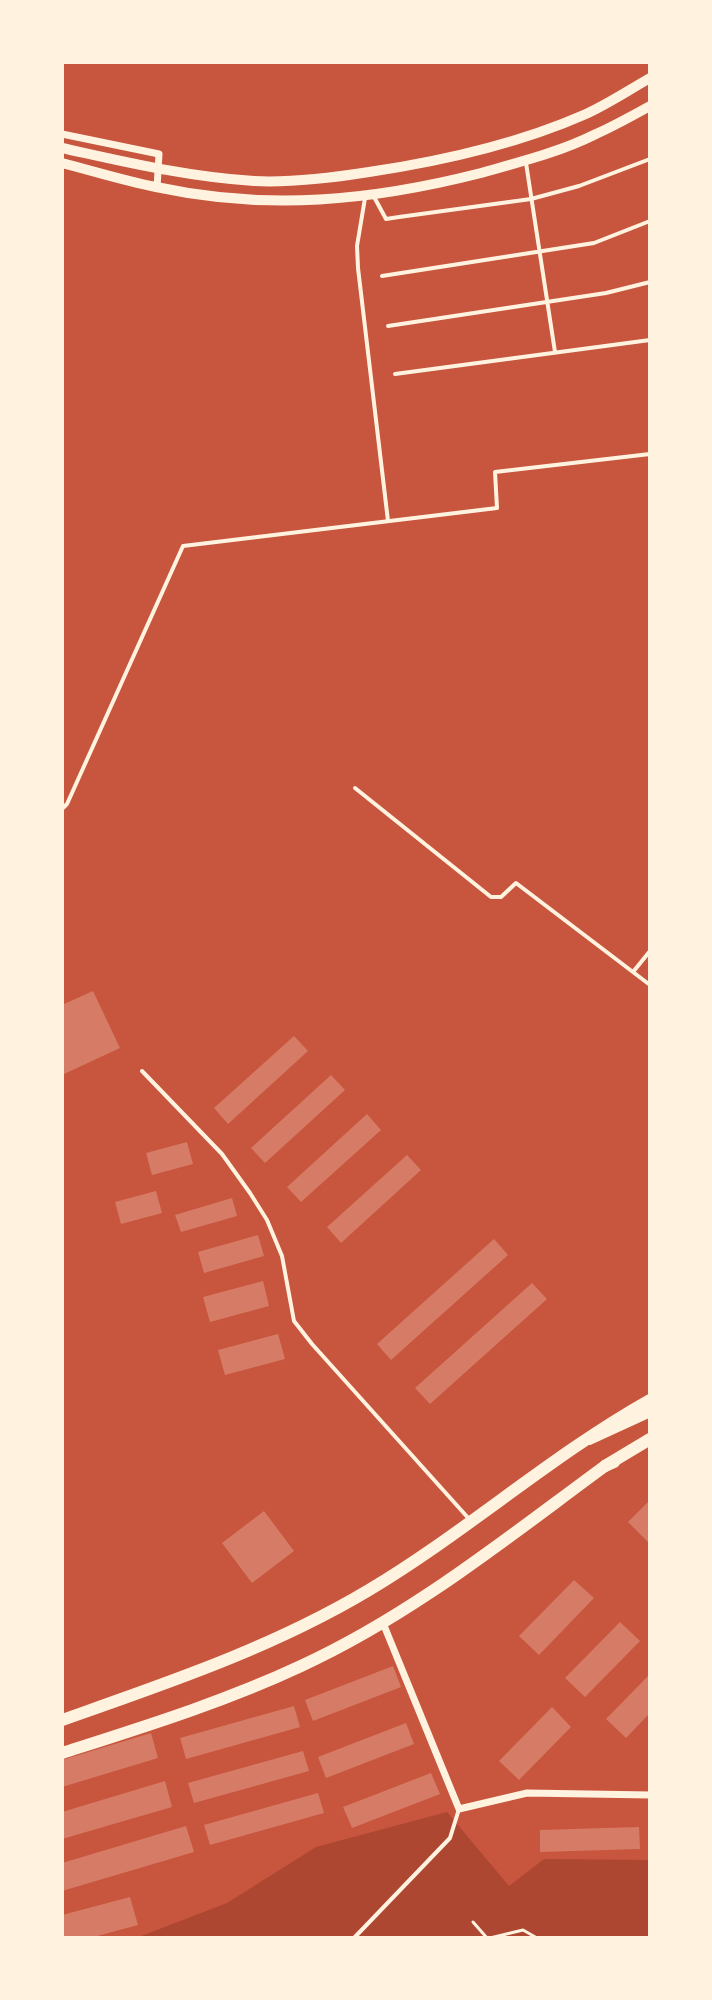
<!DOCTYPE html>
<style>
body{margin:0}
#map{position:relative;width:712px;height:2000px;overflow:hidden;background:#c8553d;font-family:Montserrat,sans-serif}
canvas{display:block}
.frame{position:absolute;inset:0;border:64px solid #fff3e0;pointer-events:none}
</style>
<div id="map">
<canvas width="712" height="2000"></canvas>
<div class="frame"></div>
</div>
<script>
const c = document.querySelector('canvas').getContext('2d');
c.lineJoin = 'round';
function fillPath(path, color) { c.fillStyle = color; c.fill(path, 'evenodd'); }
function trace(path, color, width, dash) { c.strokeStyle = color; c.lineWidth = width; c.lineCap = dash ? 'butt' : 'round'; c.setLineDash(dash || []); c.stroke(path); }
const green = new Path2D(`
 M447 1812 509 1886 544 1859 650 1860V1938H136L227 1903 316 1847Z`);
const building = new Path2D(`
 M93 991 120 1048 62 1075V1005Z
 M294 1036 308 1051 228 1124 214 1108Z
 M331 1075 345 1090 265 1163 251 1148Z
 M367 1114 381 1130 301 1202 287 1187Z
 M187 1142 193 1164 152 1175 146 1153Z
 M407 1155 421 1170 341 1243 327 1227Z
 M156 1191 162 1213 121 1224 115 1202Z
 M232 1198 237 1216 181 1232 175 1215Z
 M258 1235 264 1256 204 1273 198 1252Z
 M494 1239 508 1255 391 1360 377 1344Z
 M263 1281 269 1306 210 1322 203 1297Z
 M532 1283 547 1299 430 1404 415 1388Z
 M278 1334 285 1359 225 1375 218 1350Z
 M650 1500V1544L628 1522Z
 M264 1511 294 1551 252 1583 222 1543Z
 M574 1580 594 1598 539 1655 519 1636Z
 M620 1622 640 1641 585 1697 565 1678Z
 M393 1666 401 1687 313 1721 305 1700Z
 M650 1674V1713L626 1738 606 1719Z
 M294 1706 300 1727 186 1759 180 1738Z
 M552 1707 571 1727 519 1780 499 1761Z
 M406 1723 414 1744 326 1778 318 1757Z
 M151 1733 158 1758 62 1787V1760Z
 M303 1751 309 1771 194 1803 188 1783Z
 M431 1773 440 1794 352 1828 343 1807Z
 M165 1781 172 1807 62 1839V1812Z
 M318 1793 324 1813 210 1845 204 1825Z
 M186 1826 194 1852 62 1891V1863Z
 M639 1827 640 1849 540 1852V1830Z
 M130 1897 138 1925 90 1938H62V1915Z`);
const path = new Path2D(`
 M473 1922 487 1938
 M490 1938 523 1930 537 1938`);
const service = new Path2D(`
 M526 163 555 352
 M373 195 386 219 399 217 531 199 579 186 650 159
 M365 198 357 246 358 268 388 521
 M382 276 594 243 650 221
 M388 326 606 293 650 282
 M395 374 650 340
 M355 788 491 897H501L516 883 650 985
 M62 809 67 804 183 546 497 508 495 472 650 454
 M633 972 650 951
 M142 1071 222 1154 250 1193 267 1220 282 1256 294 1321 312 1344 470 1520
 M354 1938 450 1838 459 1809`);
const minor = new Path2D(`
 M62 134 159 154 157 188
 M383 1623 459 1809 527 1793 650 1795`);
const secondary = new Path2D(`
 M62 148C126 162 188 177 254 181 292 183 331 178 369 172 443 161 518 144 586 114 608 104 629 90 650 78
 M62 163C93 171 125 181 156 187 268 211 371 201 481 173 520 162 560 152 596 134 614 126 632 116 650 106`);
const primary = new Path2D(`
 M62 1720C167 1683 272 1648 369 1590 466 1532 552 1455 650 1400
 M62 1753C143 1727 224 1702 301 1666 412 1615 508 1537 605 1466L614 1462`);
const trunk = new Path2D(`
 M589 1439 650 1411
 M605 1466 650 1439`);
fillPath(green, '#ae4732');
fillPath(building, '#d67c66');
trace(path, '#fff3e0', 3);
trace(service, '#fff3e0', 4);
trace(minor, '#fff3e0', 7);
trace(secondary, '#fff3e0', 10);
trace(primary, '#fff3e0', 12);
trace(trunk, '#fff3e0', 12);
</script>
